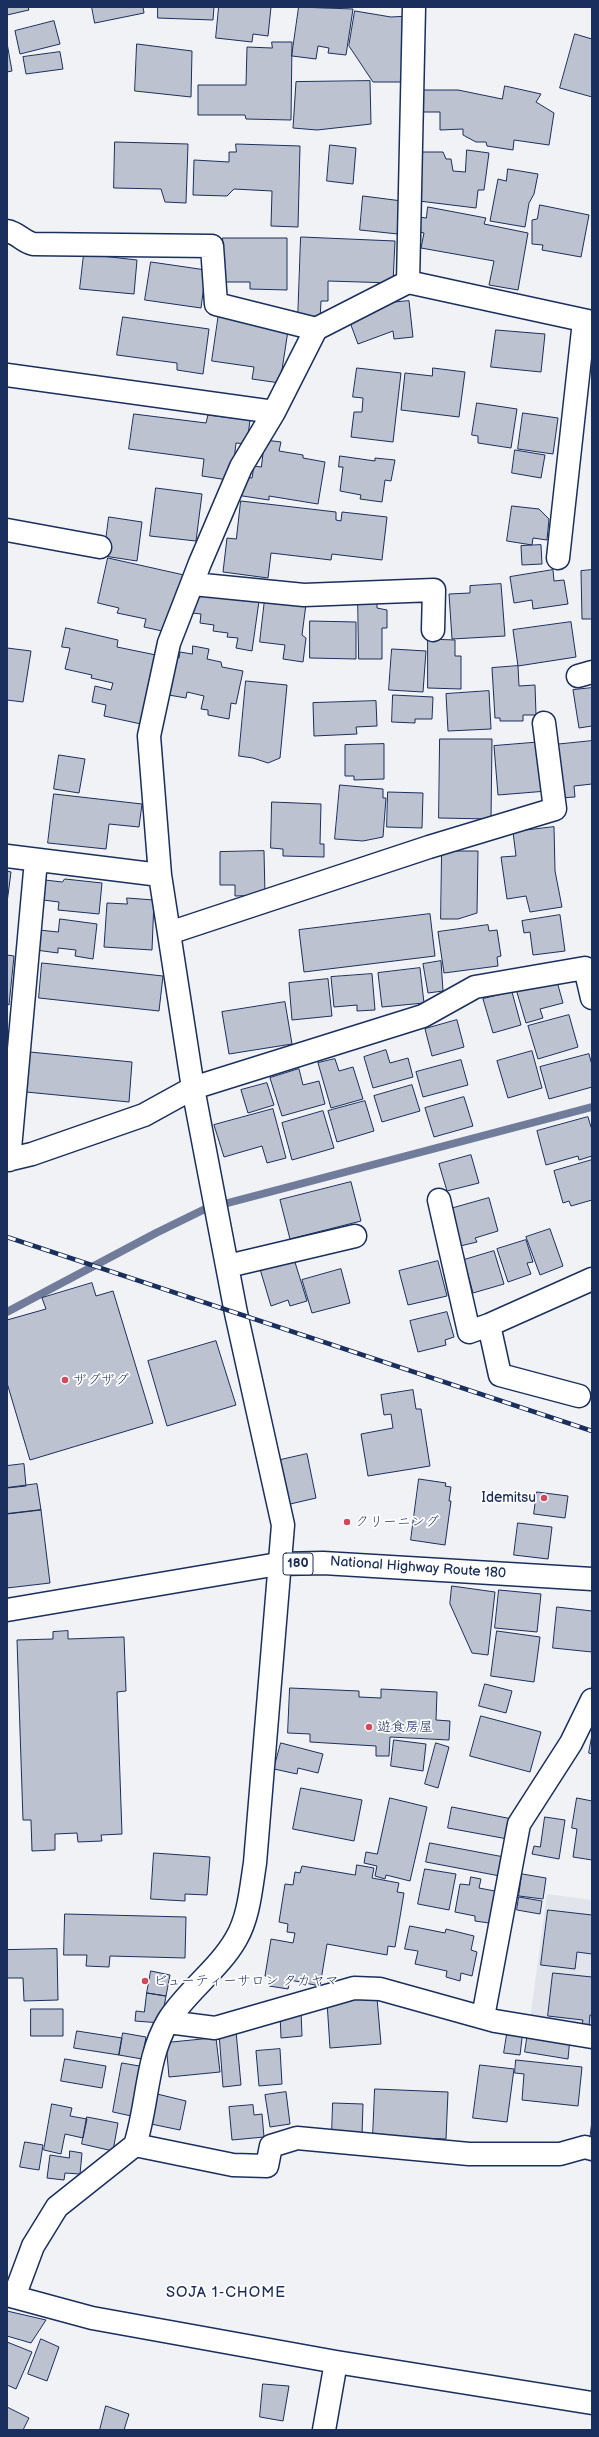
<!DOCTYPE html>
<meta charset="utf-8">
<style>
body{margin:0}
#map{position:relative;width:599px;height:2437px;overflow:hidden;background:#f1f2f5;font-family:"Balsamiq Sans",sans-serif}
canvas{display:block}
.frame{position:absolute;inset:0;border:8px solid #1b2f5e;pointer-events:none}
</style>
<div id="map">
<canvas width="599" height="2437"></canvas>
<div class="frame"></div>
</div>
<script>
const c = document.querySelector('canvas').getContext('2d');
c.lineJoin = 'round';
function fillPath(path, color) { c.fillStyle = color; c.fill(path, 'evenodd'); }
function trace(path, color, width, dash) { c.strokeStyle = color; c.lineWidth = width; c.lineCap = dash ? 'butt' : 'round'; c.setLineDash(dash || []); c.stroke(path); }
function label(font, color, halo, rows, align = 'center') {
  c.font = font + ' "Balsamiq Sans","Klee One",sans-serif'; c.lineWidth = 3.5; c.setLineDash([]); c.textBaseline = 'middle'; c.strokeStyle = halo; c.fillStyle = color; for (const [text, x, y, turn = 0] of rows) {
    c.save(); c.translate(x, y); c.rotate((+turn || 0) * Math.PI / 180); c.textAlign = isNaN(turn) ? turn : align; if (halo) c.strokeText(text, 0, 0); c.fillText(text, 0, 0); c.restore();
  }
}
const built = new Path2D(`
 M547 1894 592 1900V2029L530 2019Z`);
const stream = new Path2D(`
 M7 1312 156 1233 205 1209 592 1107`);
const building = new Path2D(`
 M7 7H28L29 10 7 15Z
 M92 7H143L144 13 95 23Z
 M158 7H214L213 20 158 18Z
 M219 7H271L268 36 253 34 252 42 216 38Z
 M299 7 353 9 346 55 328 53 329 48 318 46 316 59 292 56Z
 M355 11 391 17 409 16V82H373L349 46Z
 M54 21 60 44 20 54 15 31Z
 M575 34 592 39V97L560 88Z
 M272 42H292L291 120 246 119 245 115H198V85H246L247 47 272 48Z
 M7 43 12 71 7 72Z
 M137 44 192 51 191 97 135 91Z
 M60 52 63 69 26 74 23 57Z
 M370 81 371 124 317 130 293 128 296 82Z
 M505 86 541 94 536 102 554 113 549 145 514 140 513 150 487 146 486 142H476L463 135V129L440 130V112H419L418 90H458L502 99Z
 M115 142 188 144 186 203 165 202 161 189 114 188Z
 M236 144 300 146 298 227 271 226 272 191 234 189 227 196 193 195 194 160 229 162V152H236Z
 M330 145 356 148 353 184 327 181Z
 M467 150 489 153 484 190H478L476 208 419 201 421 152H443L446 159H451L453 171 465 172Z
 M508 169 538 174 534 194 529 203 525 227 490 221 498 179 506 181Z
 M363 196 402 201 398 234 360 230Z
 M540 205 589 215 581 257 542 250 543 245 532 244V220L537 219Z
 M428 207 486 218 484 224 528 233 518 290 489 285 494 261 421 248 424 233 416 231 419 217 426 218Z
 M301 237 395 241 393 283 328 281V301H321L320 320H298Z
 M223 238H287V290L250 289V282H223Z
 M84 254 137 260 134 294 80 289Z
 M151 262 206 270 201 308 145 300Z
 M409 301 413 337 394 339 393 331 358 344 348 317 385 303Z
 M219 313 289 324 280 383 252 379 254 367 212 361Z
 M123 317 209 329 203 374 177 370V363L117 355Z
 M496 330 545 334 541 372 491 367Z
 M357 368 401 373 393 442 351 437 354 412H362L363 398 353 397Z
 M433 368 465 372 459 417 401 410 405 373 432 376Z
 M477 403 517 409 511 448 478 443V436L472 435Z
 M523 413 558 418 553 454 518 449Z
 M134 414 206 423 208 415 250 420 247 444 236 443 233 469 228 480 202 476 204 459 129 449Z
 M265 440 281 442 279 451 303 455V458L325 462 318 504 269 496V500L236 495 244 477 252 478 254 466 261 467Z
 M515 450 545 455 541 478 512 473Z
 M340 456 375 461V458L395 460 391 481 385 480 382 502 360 499 361 495 340 491 343 467H339Z
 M156 488 202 494 196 541 150 536Z
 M241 501 336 512V520L341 521 342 512 387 517 382 560 332 554 331 560 271 553 268 578 223 572 227 538 236 539Z
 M512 506 539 509 549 519 547 540 533 538 532 545 507 541Z
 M109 517 142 522 137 561 104 556Z
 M541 545 542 564 522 565 521 546Z
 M108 558 184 575 171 633 144 627 146 619 117 613 119 608 98 603Z
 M553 570 554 581 564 580 568 604 533 609 532 600 514 603 510 577Z
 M592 570V619H582L581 571Z
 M501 584 505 636 452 639 449 594 470 593V586Z
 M196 591 259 601 252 651 236 648 238 638 227 637 228 633 213 631 214 625 200 623 201 614 192 613Z
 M358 597H377V608L387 610V628H382V659H359Z
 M265 599 306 604 302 635 306 638 303 662 283 659 285 645 260 642Z
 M310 621 356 622V659L310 658Z
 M571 622 576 657 518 666 513 630Z
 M66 628 118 640 117 647 156 655 141 724 104 716 106 705 92 702 95 686 111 690 113 683 91 678 92 675 65 669 70 648 62 647Z
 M428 639 455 640V656H461V689L428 688Z
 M193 646 209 649 207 659 221 662 222 667 243 671 236 704 231 703 229 719 208 715V710L201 709 204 696 187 692 186 698 163 694 170 656 179 658 180 652 192 654Z
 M7 648 31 651 23 702 7 700Z
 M392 649 426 651 423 692 389 690Z
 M518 666 519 686 535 685 536 715H523V721H500V718H495L492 668Z
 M246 681 287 685 280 758 268 763 253 758 239 756Z
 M592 688V726L579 728 573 690Z
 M489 691 491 729 448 731 446 694Z
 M393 695 433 697 432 719H415V723L392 722Z
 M376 701 377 726 356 727 357 734 314 736 313 703Z
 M440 739H492L491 819 439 818Z
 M592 741V784L574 786 575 797 558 798 553 745Z
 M543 742 547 791 498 795 494 746Z
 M384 744V779L354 780V776H345V745Z
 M59 755 85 759 79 793 54 789Z
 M340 785 383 789V798H386L383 837 363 841 335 839Z
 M388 792 423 793 422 828 387 827Z
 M54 794 142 804 139 827 109 824 106 849 48 843Z
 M272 802 321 804 320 844H324V857L283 856V849L271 848Z
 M554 827 555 871 562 907 530 912 526 896 507 899 501 857 516 856 513 832Z
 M264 851 265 895 235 896V885H220V852Z
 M442 851H478L477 913 458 919H441Z
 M7 871 11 872 7 903Z
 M65 879 102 883 99 914 58 910 59 902 43 900 45 880 62 882Z
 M127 898 154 900 152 950 104 947 107 903 127 904Z
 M430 914 435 956 304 972 299 930Z
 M560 915 565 951 533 955 530 932 524 933 522 921Z
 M60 919 97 924 93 959 75 956 76 950 58 948V953L36 950 39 930 58 932Z
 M488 925 489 931 497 930 501 956 497 957 498 966 444 973 438 932Z
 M7 955 14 956 9 1005 7 1004Z
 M441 961 443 991 428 993 423 964Z
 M42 963 163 976 159 1011 39 998Z
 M420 968 424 1003 382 1007 378 973Z
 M372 974 375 1010 357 1011V1005L334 1007 331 977Z
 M556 978 563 1003 540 1009 543 1018 526 1023 516 989Z
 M328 979 332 1016 292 1020 289 983Z
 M512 992 521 1025 493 1033 483 999Z
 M285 1002 292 1044 229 1054 222 1012Z
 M569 1015 578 1047 538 1059 528 1026Z
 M457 1020 464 1047 432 1056 425 1029Z
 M386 1050 390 1063 408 1058 413 1077 373 1088 364 1057Z
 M532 1051 542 1088 508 1098 497 1061Z
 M30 1052 132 1062 129 1102 26 1092Z
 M589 1054 592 1065V1087L549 1099 540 1067Z
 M335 1059 339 1071 353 1067 363 1099 331 1108 318 1063Z
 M461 1060 468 1085 423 1097 416 1072Z
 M299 1069 303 1085 319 1081 325 1104 282 1116 270 1078Z
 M267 1083 274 1105 248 1113 241 1090Z
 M412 1085 420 1111 382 1122 374 1096Z
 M464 1097 473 1126 434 1137 425 1108Z
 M365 1101 374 1131 337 1142 328 1111Z
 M273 1109 286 1158 267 1163 262 1146 224 1157 214 1125Z
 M323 1111 334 1148 292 1160 282 1123Z
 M588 1117 592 1130V1156L579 1160 578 1156 546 1165 537 1131Z
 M471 1155 479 1183 447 1191 439 1164Z
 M592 1160V1200L571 1206 569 1201 563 1203 554 1171Z
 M351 1182 361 1221 290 1239 280 1200Z
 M489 1198 498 1231 475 1238 477 1242 460 1246 450 1209Z
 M550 1229 563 1266 540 1275 526 1237Z
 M526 1240 533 1262 527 1263 531 1274 508 1282 497 1249Z
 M494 1251 504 1284 473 1293 464 1260Z
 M294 1259 307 1301 290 1306 288 1300 271 1306 260 1269Z
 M438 1261 447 1296 408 1305 399 1271Z
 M341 1269 350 1303 312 1313 302 1280Z
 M92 1283 96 1296 113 1291 153 1423 30 1460 7 1383V1320L46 1309 42 1298Z
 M447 1312 454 1337 445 1340 446 1345 418 1352 410 1321Z
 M216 1341 236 1405 167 1426 148 1361Z
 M413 1390 416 1409H421L430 1466 368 1476 361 1434 393 1428 391 1414 384 1415 381 1395Z
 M307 1454 316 1498 286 1505 276 1461Z
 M24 1464 26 1486 7 1488V1466Z
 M419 1479 446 1483 445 1486 451 1487 449 1501H451L445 1545 411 1540Z
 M37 1484 41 1510 7 1514V1488Z
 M537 1492 568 1496 565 1518 534 1514Z
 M41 1510 50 1583 7 1588V1514Z
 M518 1523 552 1527 548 1559 514 1555Z
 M452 1586 495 1592 488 1655 472 1653 450 1604Z
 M499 1590 541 1594 537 1632 495 1628Z
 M557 1607 592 1611V1652L553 1648Z
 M68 1631V1639L124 1637 126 1691 117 1692 122 1834 101 1835 102 1841 78 1842 77 1833 55 1834V1850L32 1851 31 1820H23L17 1640 53 1639V1632Z
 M497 1631 540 1637 534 1682 491 1676Z
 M485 1684 512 1691 506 1713 479 1706Z
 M290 1688 359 1691V1697L381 1698V1689L437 1692 436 1720 450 1721 449 1740 390 1737 389 1756H376V1746L310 1742V1734L288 1733Z
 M481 1716 541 1732 530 1772 470 1756Z
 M592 1735V1754L589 1753Z
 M394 1740 426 1744 423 1771 391 1766Z
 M281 1743 323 1754 318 1773 298 1768 297 1774 274 1769Z
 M436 1743 449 1747 438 1788 425 1784Z
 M301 1788 362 1800 354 1841 293 1829Z
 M390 1798 427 1807 410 1881 386 1875 385 1879 375 1876 377 1866 364 1863 366 1852 377 1854Z
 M577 1798 592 1801V1860L573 1857 577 1829 572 1828Z
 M452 1807 517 1820 513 1840 448 1828Z
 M545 1817 565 1820 559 1859 532 1854 534 1846 540 1847Z
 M430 1843 504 1857 500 1876 426 1862Z
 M154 1853 210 1857 207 1895 185 1894V1901L151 1899Z
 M357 1865 374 1868 372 1878 399 1883 397 1892 404 1893 395 1947 388 1946 387 1955 327 1944 320 1986 290 1980 288 1989 269 1986 271 1977 265 1976 271 1939 293 1943 295 1933 287 1932 288 1924 279 1922 285 1884 293 1885 295 1872 300 1873 302 1866 355 1875Z
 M425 1869 456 1874 449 1910 418 1904Z
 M522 1874 546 1878 543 1899 519 1896Z
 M471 1877 481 1879 479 1888 495 1891 489 1923 475 1921V1916L455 1912 460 1884 469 1885Z
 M519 1897 542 1901 540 1914 517 1910Z
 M548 1910 592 1915V1954L577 1952 575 1969 541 1965Z
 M65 1914 186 1917 185 1958 110 1956 109 1967 86 1966 87 1955H64Z
 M410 1926 445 1933 446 1929 474 1936 471 1950 477 1952 472 1976 461 1973 460 1981 446 1977 447 1971 415 1964 418 1951 405 1949Z
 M57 1949 58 2000 24 2001 23 1978H7V1950Z
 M151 1971 170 1975 166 1996 147 1993Z
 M553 1973 592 1977V2015H590L589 2026 582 2025 583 2020 548 2016Z
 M147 1993 166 1996 161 2023 135 2021 136 2011 144 2012Z
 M377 1998 381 2044 330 2048 327 2002Z
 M31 2009H63V2036H31Z
 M301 2011 302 2036 281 2038 280 2013Z
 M508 2028 523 2030 520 2055 504 2053Z
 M77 2031 122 2038 119 2055 74 2048Z
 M236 2031 241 2085 223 2087 219 2033Z
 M528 2032 570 2038 568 2059 525 2052Z
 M123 2033 146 2037 142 2059 119 2055Z
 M216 2038 220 2072 169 2077 166 2043Z
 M280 2049 282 2084 259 2086 256 2051Z
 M65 2059 106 2066 102 2088 61 2081Z
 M516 2060 582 2067 578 2106 522 2100 524 2074 515 2073Z
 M122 2063 145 2067 136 2117 113 2112Z
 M480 2065 514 2069 507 2122 473 2118Z
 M375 2089 448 2092 446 2139 373 2136Z
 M286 2092 290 2124 270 2127 265 2095Z
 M153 2093 186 2101 180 2130 146 2123Z
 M333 2103 363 2104 362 2135 332 2134Z
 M52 2104 72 2108 70 2116 87 2119 83 2138 65 2134 61 2154 44 2150Z
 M253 2105 254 2115 262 2114 264 2137 232 2140 229 2107Z
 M87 2117 118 2123 113 2151 82 2144Z
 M592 2121V2141L590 2140Z
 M25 2142 43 2145 39 2170 20 2167Z
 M70 2151 82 2153 80 2174 65 2173 64 2180 47 2178 50 2155 69 2158Z
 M7 2311 46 2320 31 2343 7 2336Z
 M41 2339 59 2347 47 2381 28 2374Z
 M7 2342 32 2352 16 2389 7 2385Z
 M263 2384 289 2386 283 2421 260 2417Z
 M106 2406 129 2414 124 2430H100Z
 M7 2407 29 2418 23 2430H7Z`);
const minor = new Path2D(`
 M7 231C18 233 22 241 33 244L212 246 216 304 316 329
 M408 282 414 7
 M7 375 274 412
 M7 530 100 547
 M558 558 584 321
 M193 584 304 595 434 590 433 630
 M578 676 592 672
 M7 856 160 875
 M169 933 429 847 555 809 544 723
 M7 1160 32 1154 144 1115 193 1088 423 1016 475 987 585 968 592 998
 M9 1160 36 860
 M439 1200 469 1332 489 1325
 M228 1266 355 1236
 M579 1396 500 1375 489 1325 592 1279
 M483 2017 519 1824 571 1743 592 1700
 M168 2022 215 2028 354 1988 380 1989 495 2021 592 2037
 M135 2145C148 2105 146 2058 168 2021 185 1993 219 1969 236 1939 249 1917 251 1888 255 1863L283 1525 236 1313 193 1088 160 875 149 736 169 643 200 563 241 467 274 412 316 329 408 282 592 322
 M7 2295 92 2318 336 2362 592 2403
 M14 2297 33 2246 57 2207 135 2145 233 2165 267 2166 271 2146 297 2138 469 2154H560L585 2147 592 2149
 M324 2430 336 2362`);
const trunk = new Path2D(`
 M7 1610 278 1564 323 1563 592 1579`);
const rail = new Path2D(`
 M7 1237 592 1431`);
const markers = [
 [65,1380,4,"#d1495b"],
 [544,1498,4,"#d1495b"],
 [347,1522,4,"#d1495b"],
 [369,1727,4,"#d1495b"],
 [145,1981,4,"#d1495b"]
];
const shields = [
 [298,1564,30]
];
const shieldNames = [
 ["180",298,1564]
];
const poiNames = [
 ["ザグザグ",73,1380],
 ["Idemitsu",536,1498,"right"],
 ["クリーニング",355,1522],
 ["遊食房屋",377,1727],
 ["ビューティーサロン タカヤマ",153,1981]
];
const streetNames = [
 ["National Highway Route 180",418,1568,4]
];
const neighbourhoodNames = [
 ["SOJA 1-CHOME",226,2293]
];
fillPath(built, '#e1e4ea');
trace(stream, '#707c9a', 8);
fillPath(building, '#bcc2d0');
trace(building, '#1b2f5e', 1);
trace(minor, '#1b2f5e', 25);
trace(trunk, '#1b2f5e', 25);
trace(minor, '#fff', 22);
trace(trunk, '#fff', 22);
trace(rail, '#1b2f5e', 4.5);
trace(rail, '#fff', 3, [9]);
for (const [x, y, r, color] of markers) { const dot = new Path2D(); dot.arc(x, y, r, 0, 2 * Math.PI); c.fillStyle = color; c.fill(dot); trace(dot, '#fff', 1.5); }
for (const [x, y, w] of shields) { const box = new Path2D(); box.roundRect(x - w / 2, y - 11, w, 22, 3); c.fillStyle = '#fff'; c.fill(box); trace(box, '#1b2f5e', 1); }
label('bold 13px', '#1b2f5e', null, shieldNames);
label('14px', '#1b2f5e', '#fff', poiNames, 'left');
label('14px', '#1b2f5e', '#fff', streetNames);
c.letterSpacing = '1px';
label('15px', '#1b2f5e', '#fff', neighbourhoodNames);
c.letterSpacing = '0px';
</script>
